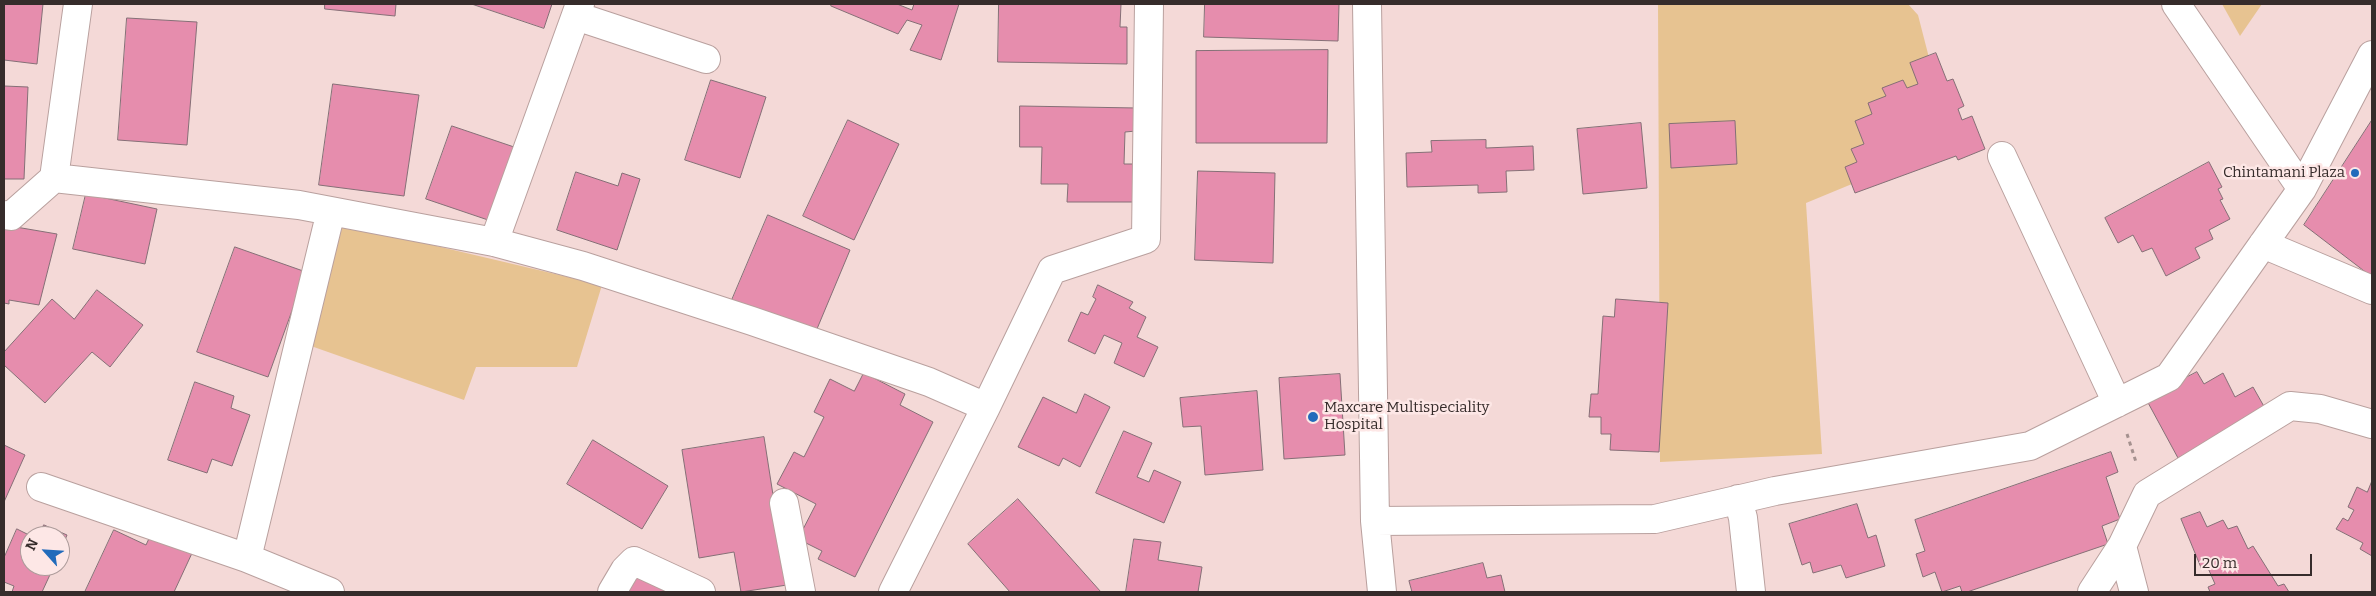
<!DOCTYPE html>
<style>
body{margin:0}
#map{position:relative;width:2376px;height:596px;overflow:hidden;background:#f4d9d7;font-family:Bitter,serif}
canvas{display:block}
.frame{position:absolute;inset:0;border:5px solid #362c2b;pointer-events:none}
.north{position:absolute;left:20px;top:526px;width:50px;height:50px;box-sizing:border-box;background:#fde7e6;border:1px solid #ad9c9b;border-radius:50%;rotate:296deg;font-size:14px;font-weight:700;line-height:20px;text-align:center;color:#362c2b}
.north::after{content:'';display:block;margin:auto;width:18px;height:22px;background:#226bbb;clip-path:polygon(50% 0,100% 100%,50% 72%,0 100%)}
.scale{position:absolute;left:2194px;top:554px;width:118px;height:22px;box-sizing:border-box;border:2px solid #362c2b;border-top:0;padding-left:6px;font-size:15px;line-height:18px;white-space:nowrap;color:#362c2b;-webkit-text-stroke:4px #fde7e6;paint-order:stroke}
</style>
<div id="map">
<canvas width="2376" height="596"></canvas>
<div class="frame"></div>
<div class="north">N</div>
<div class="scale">20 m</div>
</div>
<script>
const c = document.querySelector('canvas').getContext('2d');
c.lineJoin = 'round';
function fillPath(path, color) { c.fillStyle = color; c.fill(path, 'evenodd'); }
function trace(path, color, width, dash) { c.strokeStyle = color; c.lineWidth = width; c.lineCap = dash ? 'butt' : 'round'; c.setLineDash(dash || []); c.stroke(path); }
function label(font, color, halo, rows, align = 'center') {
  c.font = font + ' Bitter,serif'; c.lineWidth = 5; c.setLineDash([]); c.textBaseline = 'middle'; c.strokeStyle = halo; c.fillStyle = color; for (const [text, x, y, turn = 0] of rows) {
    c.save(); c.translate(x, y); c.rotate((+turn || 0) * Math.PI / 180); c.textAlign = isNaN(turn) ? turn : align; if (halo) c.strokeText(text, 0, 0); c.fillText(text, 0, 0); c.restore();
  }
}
const green = new Path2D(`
 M1658 4H1908L1918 15 1951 143 1806 203 1822 454 1660 462Z
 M2222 4H2262L2240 36Z
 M343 224 602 285 577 367H476L464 400 311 346Z`);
const building = new Path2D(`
 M4 4H43L37 64 4 60Z
 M325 4H396L395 16 325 9Z
 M472 4H552L544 28Z
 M832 4H897L912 10 914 4H959L941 60 910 50 922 25 907 20 898 34 831 6Z
 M999 4H1121L1120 27H1127V64L998 62Z
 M1205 4H1339L1338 41 1204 37Z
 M127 18 197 22 187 145 118 140Z
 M1328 50 1327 143H1196V51Z
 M1936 53 1947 81 1953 79 1964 106 1958 109 1962 120 1972 116 1985 149 1958 160 1956 156 1855 193 1845 167 1857 162 1851 149 1864 144 1855 121 1872 114 1868 103 1886 96 1882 88 1903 80 1907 88 1918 84 1910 63Z
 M711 80 766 97 740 178 685 160Z
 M333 84 419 95 404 196 319 185Z
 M4 86 28 87 24 179H4Z
 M1020 106 1137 108 1136 131 1125 132 1124 164H1136L1135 202H1067L1068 184H1041L1042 147H1020Z
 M848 120 899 144 854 240 803 216Z
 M2372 120V277L2304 225Z
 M1735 121 1737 164 1671 168 1669 124Z
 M1641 123 1647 188 1583 194 1577 129Z
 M452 126 520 149 494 222 426 199Z
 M1486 140V148L1533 146 1534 170 1506 171 1507 192 1478 193V185L1407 187 1406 153 1432 152 1431 141Z
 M2209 162 2222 187 2218 189 2223 199 2220 200 2230 219 2209 230 2213 239 2195 248 2200 258 2166 276 2152 248 2142 252 2133 235 2118 243 2105 218Z
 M1198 171 1275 173 1273 263 1195 260Z
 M576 172 618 186 622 173 640 179 617 250 557 230Z
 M86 194 157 209 145 264 73 249Z
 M768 215 850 250 814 336 732 300Z
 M4 225 57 234 39 305 9 300V304L4 303Z
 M235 247 306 272 268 377 197 352Z
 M1098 285 1133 302 1129 308 1146 317 1137 337 1158 347 1144 377 1114 363 1122 343 1104 335 1095 354 1068 341 1081 312 1088 315 1096 299 1093 297Z
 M97 290 143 325 110 367 92 352 45 403 4 365V352L52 299 74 319Z
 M1616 299 1668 303 1659 452 1610 450 1611 434H1601V417H1589L1591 394H1598L1603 316 1614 317Z
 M2197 372 2204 384 2223 373 2235 397 2253 387 2266 410 2178 458 2146 399Z
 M864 373 905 394 900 405 933 422 855 577 818 559 822 551 798 539 816 504 777 484 794 452 804 457 824 417 814 412 830 379 854 391Z
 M1340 374 1345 455 1284 459 1279 378Z
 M195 382 234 396 231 408 250 415 232 466 212 459 207 473 168 460Z
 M1257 391 1263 470 1205 475 1201 426 1183 427 1180 398Z
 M1085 394 1110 407 1080 467 1063 458 1059 466 1018 447 1043 397 1076 413Z
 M1124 431 1152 443 1137 477 1149 482 1154 470 1181 482 1164 523 1096 493Z
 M764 437 787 585 741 592 734 552 699 558 682 450Z
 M593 440 668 486 642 529 567 484Z
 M4 445 25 455 4 502Z
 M2111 452 2118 472 2106 477 2120 519 2102 526 2108 544 1967 592H1962L1960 586 1942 592 1935 572 1923 577 1916 554 1925 551 1915 520Z
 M2372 481V556L2360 549 2363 543 2336 529 2343 518 2348 521 2354 510 2348 507 2357 487 2367 492Z
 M1018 499 1101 592H1010L968 544Z
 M1857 504 1868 538 1876 535 1885 566 1846 578 1841 565 1813 573 1810 562 1802 565 1789 524Z
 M2200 512 2207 527 2223 520 2228 529 2237 526 2248 549 2253 546 2278 586 2284 584 2289 592H2210L2208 587 2215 584 2208 568 2202 570 2181 519Z
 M44 525 67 535 60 552V536H39Z
 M17 529 31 536 30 566H54L42 592H12L14 586 4 582V558Z
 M114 530 146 545 152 532 193 551 174 592H85Z
 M1134 539 1161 542 1158 560 1202 567 1198 592H1126Z
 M1483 563 1487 578 1501 575 1505 592H1412L1409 581Z
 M639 568 686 592H627Z`);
const path = new Path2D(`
 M2127 434 2136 462`);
const street = new Path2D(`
 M78 4 54 178 299 205 494 242 583 266 752 321 929 382 986 407 1052 270 1146 239 1149 4
 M1367 4 1375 521 1382 592
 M2176 4 2302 189
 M576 16 706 59
 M2002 156 2117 403
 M4 215 11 216 54 178
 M494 242 580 4
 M2263 244 2372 290
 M41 487 247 558 330 592
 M1738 499 1743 518 1751 592
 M784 503 801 592
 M1375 521 1655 519 1775 491 2030 446 2169 377 2302 189 2372 55
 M2122 546 2134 592
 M247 558 331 211
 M612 592 625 570 634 561 701 592
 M893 592 986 407
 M2092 592 2122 546 2147 494 2290 406 2320 409 2372 424`);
const markers = [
 [2355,173,5,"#226bbb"],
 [1313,417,6,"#226bbb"]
];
const poiNames = [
 ["Chintamani Plaza",2345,173],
 ["Maxcare Multispeciality",1324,408,"left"],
 ["Hospital",1324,425,"left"]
];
fillPath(green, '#e7c391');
fillPath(building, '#e68dad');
trace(building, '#856f76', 1);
trace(street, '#b9a09e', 30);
trace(path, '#a5918f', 3, [4, 4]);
trace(street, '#fff', 28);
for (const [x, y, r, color] of markers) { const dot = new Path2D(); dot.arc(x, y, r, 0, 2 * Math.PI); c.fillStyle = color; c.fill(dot); trace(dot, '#fde7e6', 2); }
label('15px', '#362c2b', '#fde7e6', poiNames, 'right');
</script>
